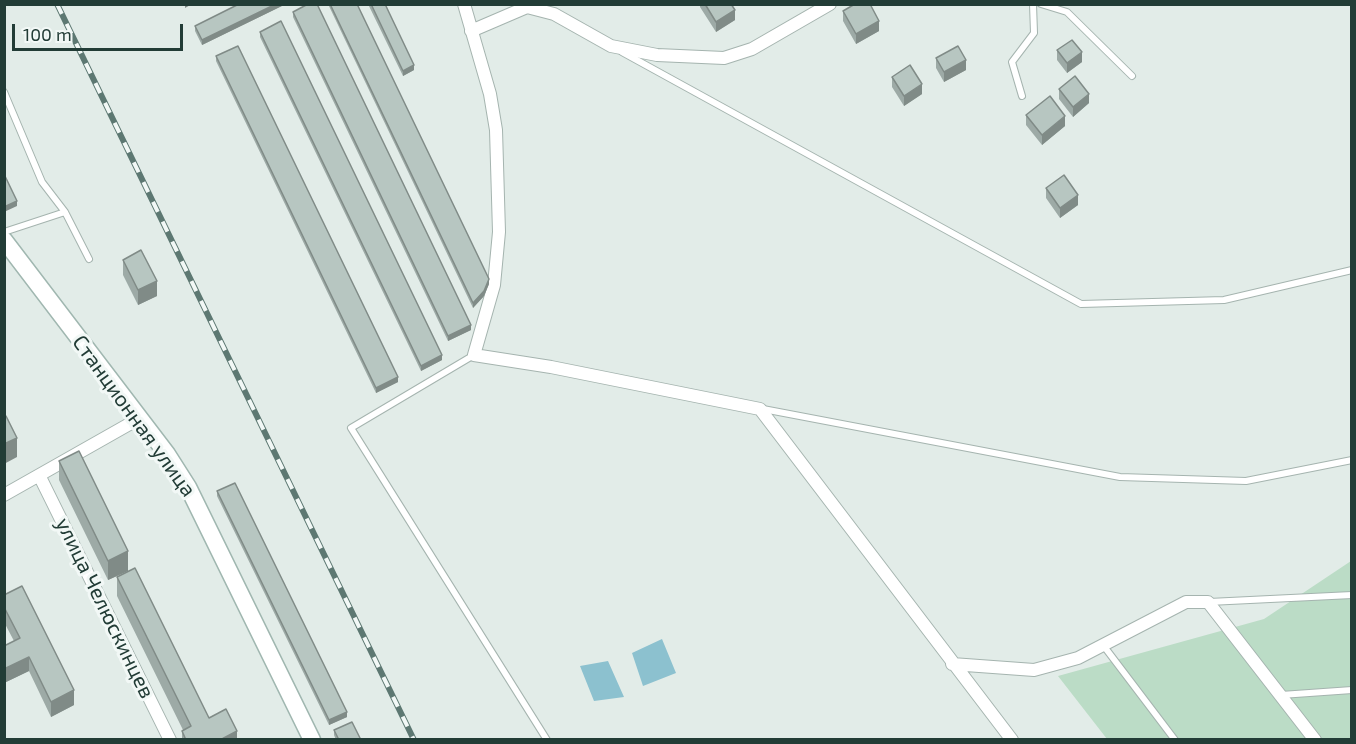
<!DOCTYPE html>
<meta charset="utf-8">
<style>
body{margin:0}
#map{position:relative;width:1356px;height:744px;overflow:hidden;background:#e2ece8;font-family:"Exo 2",sans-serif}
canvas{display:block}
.frame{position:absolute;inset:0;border:6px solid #223c36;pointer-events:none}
.scale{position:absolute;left:12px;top:24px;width:171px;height:27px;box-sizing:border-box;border:3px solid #223c36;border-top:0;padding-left:8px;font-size:18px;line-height:21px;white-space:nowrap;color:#223c36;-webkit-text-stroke:4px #f2f8f6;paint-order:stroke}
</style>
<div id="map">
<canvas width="1356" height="744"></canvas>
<div class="frame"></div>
<div class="scale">100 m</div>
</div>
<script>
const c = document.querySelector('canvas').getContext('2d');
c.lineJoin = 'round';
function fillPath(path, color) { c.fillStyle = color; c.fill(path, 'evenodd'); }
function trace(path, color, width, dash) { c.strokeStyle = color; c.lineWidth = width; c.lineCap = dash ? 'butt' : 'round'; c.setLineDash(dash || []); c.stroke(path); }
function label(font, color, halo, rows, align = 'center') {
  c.font = font + ' "Exo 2",sans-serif'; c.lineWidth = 6; c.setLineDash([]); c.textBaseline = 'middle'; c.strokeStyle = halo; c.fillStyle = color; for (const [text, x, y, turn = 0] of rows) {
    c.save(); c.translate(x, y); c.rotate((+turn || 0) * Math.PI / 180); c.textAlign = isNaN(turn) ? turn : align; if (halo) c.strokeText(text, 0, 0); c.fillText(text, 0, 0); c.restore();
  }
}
const green = new Path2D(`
 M1351 561V739H1107L1058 676 1264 619Z`);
const water = new Path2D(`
 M662 639 676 673 643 686 632 653Z
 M608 661 624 697 594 701 580 666Z`);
const service = new Path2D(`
 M1041 4 1067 12 1132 76
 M622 52 1081 304 1224 300 1352 270
 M4 92 42 182 65 212 89 259
 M1022 96 1012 62 1034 33 1033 4
 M4 232 65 212
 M474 355 351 428 547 740
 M763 409 1120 477 1246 481 1352 460
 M1209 602 1352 595
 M1103 645 1175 740
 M1281 695 1352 690`);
const minor = new Path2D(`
 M464 4 490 94 496 130 499 232 494 285 474 355 551 367 760 409 1012 740
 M471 31 527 7 554 14 611 46 657 55 724 58 752 49 830 4
 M40 477 170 740
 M4 495 140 418
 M952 664 1034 670 1078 658 1186 602H1208L1315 740`);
const secondary = new Path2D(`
 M4 240 167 454 188 487 312 740`);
const rail = new Path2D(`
 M57 4 414 740`);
const wall = new Path2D(`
 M239 4H286L202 45 195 31V26Z
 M328 4H357L489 284 484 296 473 308Z
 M368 4H385L414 70 403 76Z
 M700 4H731L735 20 716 32 700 7Z
 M843 11 879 31 856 44 843 21Z
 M293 12 471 330 448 341 293 17Z
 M260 32 442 360 421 371 260 37Z
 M1057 50 1082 62 1067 73 1057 60Z
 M216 56 398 382 376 393 216 61Z
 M936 58 966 70 944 82 936 68Z
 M892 77 922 94 904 106 892 87Z
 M1059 89 1089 103 1073 117 1059 99Z
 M1026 115 1065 126 1042 145 1026 125Z
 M1046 188 1078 205 1060 218 1046 198Z
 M123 260 157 296 138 305 123 275Z
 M59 461 128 571 108 580 59 480Z
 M217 491 347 717 329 725 217 496Z
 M117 577 209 718 237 740H182V731L183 730 117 596Z
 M4 595 74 705 51 717 29 671 4 683V646L14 641 4 622Z
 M334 730 361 740H336L334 735Z`);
const shadedWall = new Path2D(`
 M185 4H192L185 8Z
 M276 4H286L202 45V40Z
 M735 10V20L716 32V22Z
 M879 21V31L856 44V34Z
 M1082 52V62L1067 73V63Z
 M966 60V70L944 82V72Z
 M414 65V70L403 76V71Z
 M922 84V94L904 106V96Z
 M1089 94V103L1073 117V107Z
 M1065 116V126L1042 145V135Z
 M1078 195V205L1060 218V208Z
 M17 201V206L4 212V207Z
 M489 279V284L484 296 473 308V303Z
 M157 281V296L138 305V290Z
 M471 325V330L448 341V336Z
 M442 355V360L421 371V366Z
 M398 377V382L376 393V388Z
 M17 438V457L4 464V444Z
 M128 551V571L108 580V561Z
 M29 657V671L4 683V669Z
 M74 690V705L51 717V702Z
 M347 712V717L329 725V720Z
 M237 731V740H220Z`);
const building = new Path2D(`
 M239 4H276L202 40 195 26Z
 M308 4H317L471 325 448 336 293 12Z
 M330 4H357L489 279 484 291 473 303Z
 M371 4H385L414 65 403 71Z
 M705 4H731L735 10 716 22Z
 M855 4H870L879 21 856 34 843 11Z
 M281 21 442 355 421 366 260 32Z
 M1072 40 1082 52 1067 63 1057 50Z
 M238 46 398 377 376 388 216 56Z
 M958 46 966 60 944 72 936 58Z
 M910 65 922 84 904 96 892 77Z
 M1075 76 1089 94 1073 107 1059 89Z
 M1050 96 1065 116 1042 135 1026 115Z
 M4 174 17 201 4 207Z
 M1064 175 1078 195 1060 208 1046 188Z
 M141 250 157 281 138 290 123 260Z
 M6 416 17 438 4 444V417Z
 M79 451 128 551 108 561 59 461Z
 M235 483 347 712 329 720 217 491Z
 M135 568 209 718 226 709 237 731 220 740H186L182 731 191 726 117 577Z
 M22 586 74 690 51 702 29 657 4 669V646L20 638 4 607V595Z
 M352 722 361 740H339L334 730Z`);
const streetNames = [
 ["Станционная улица",134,416,54],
 ["улица Челюскинцев",105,608,64]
];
fillPath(green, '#bbdcc6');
fillPath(water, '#8cc1cf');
trace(service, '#a5b4af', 8);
trace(minor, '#a5b4af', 14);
trace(secondary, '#a0b7b0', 19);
trace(service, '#fff', 6);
trace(minor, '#fff', 12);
trace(secondary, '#fff', 16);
trace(rail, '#5d7872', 6);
trace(rail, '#f2f8f6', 4, [11]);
fillPath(wall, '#9daaa6');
fillPath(shadedWall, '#808b87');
fillPath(building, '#b7c6c1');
trace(building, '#808b87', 1.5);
label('21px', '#223c36', '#f2f8f6', streetNames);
</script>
